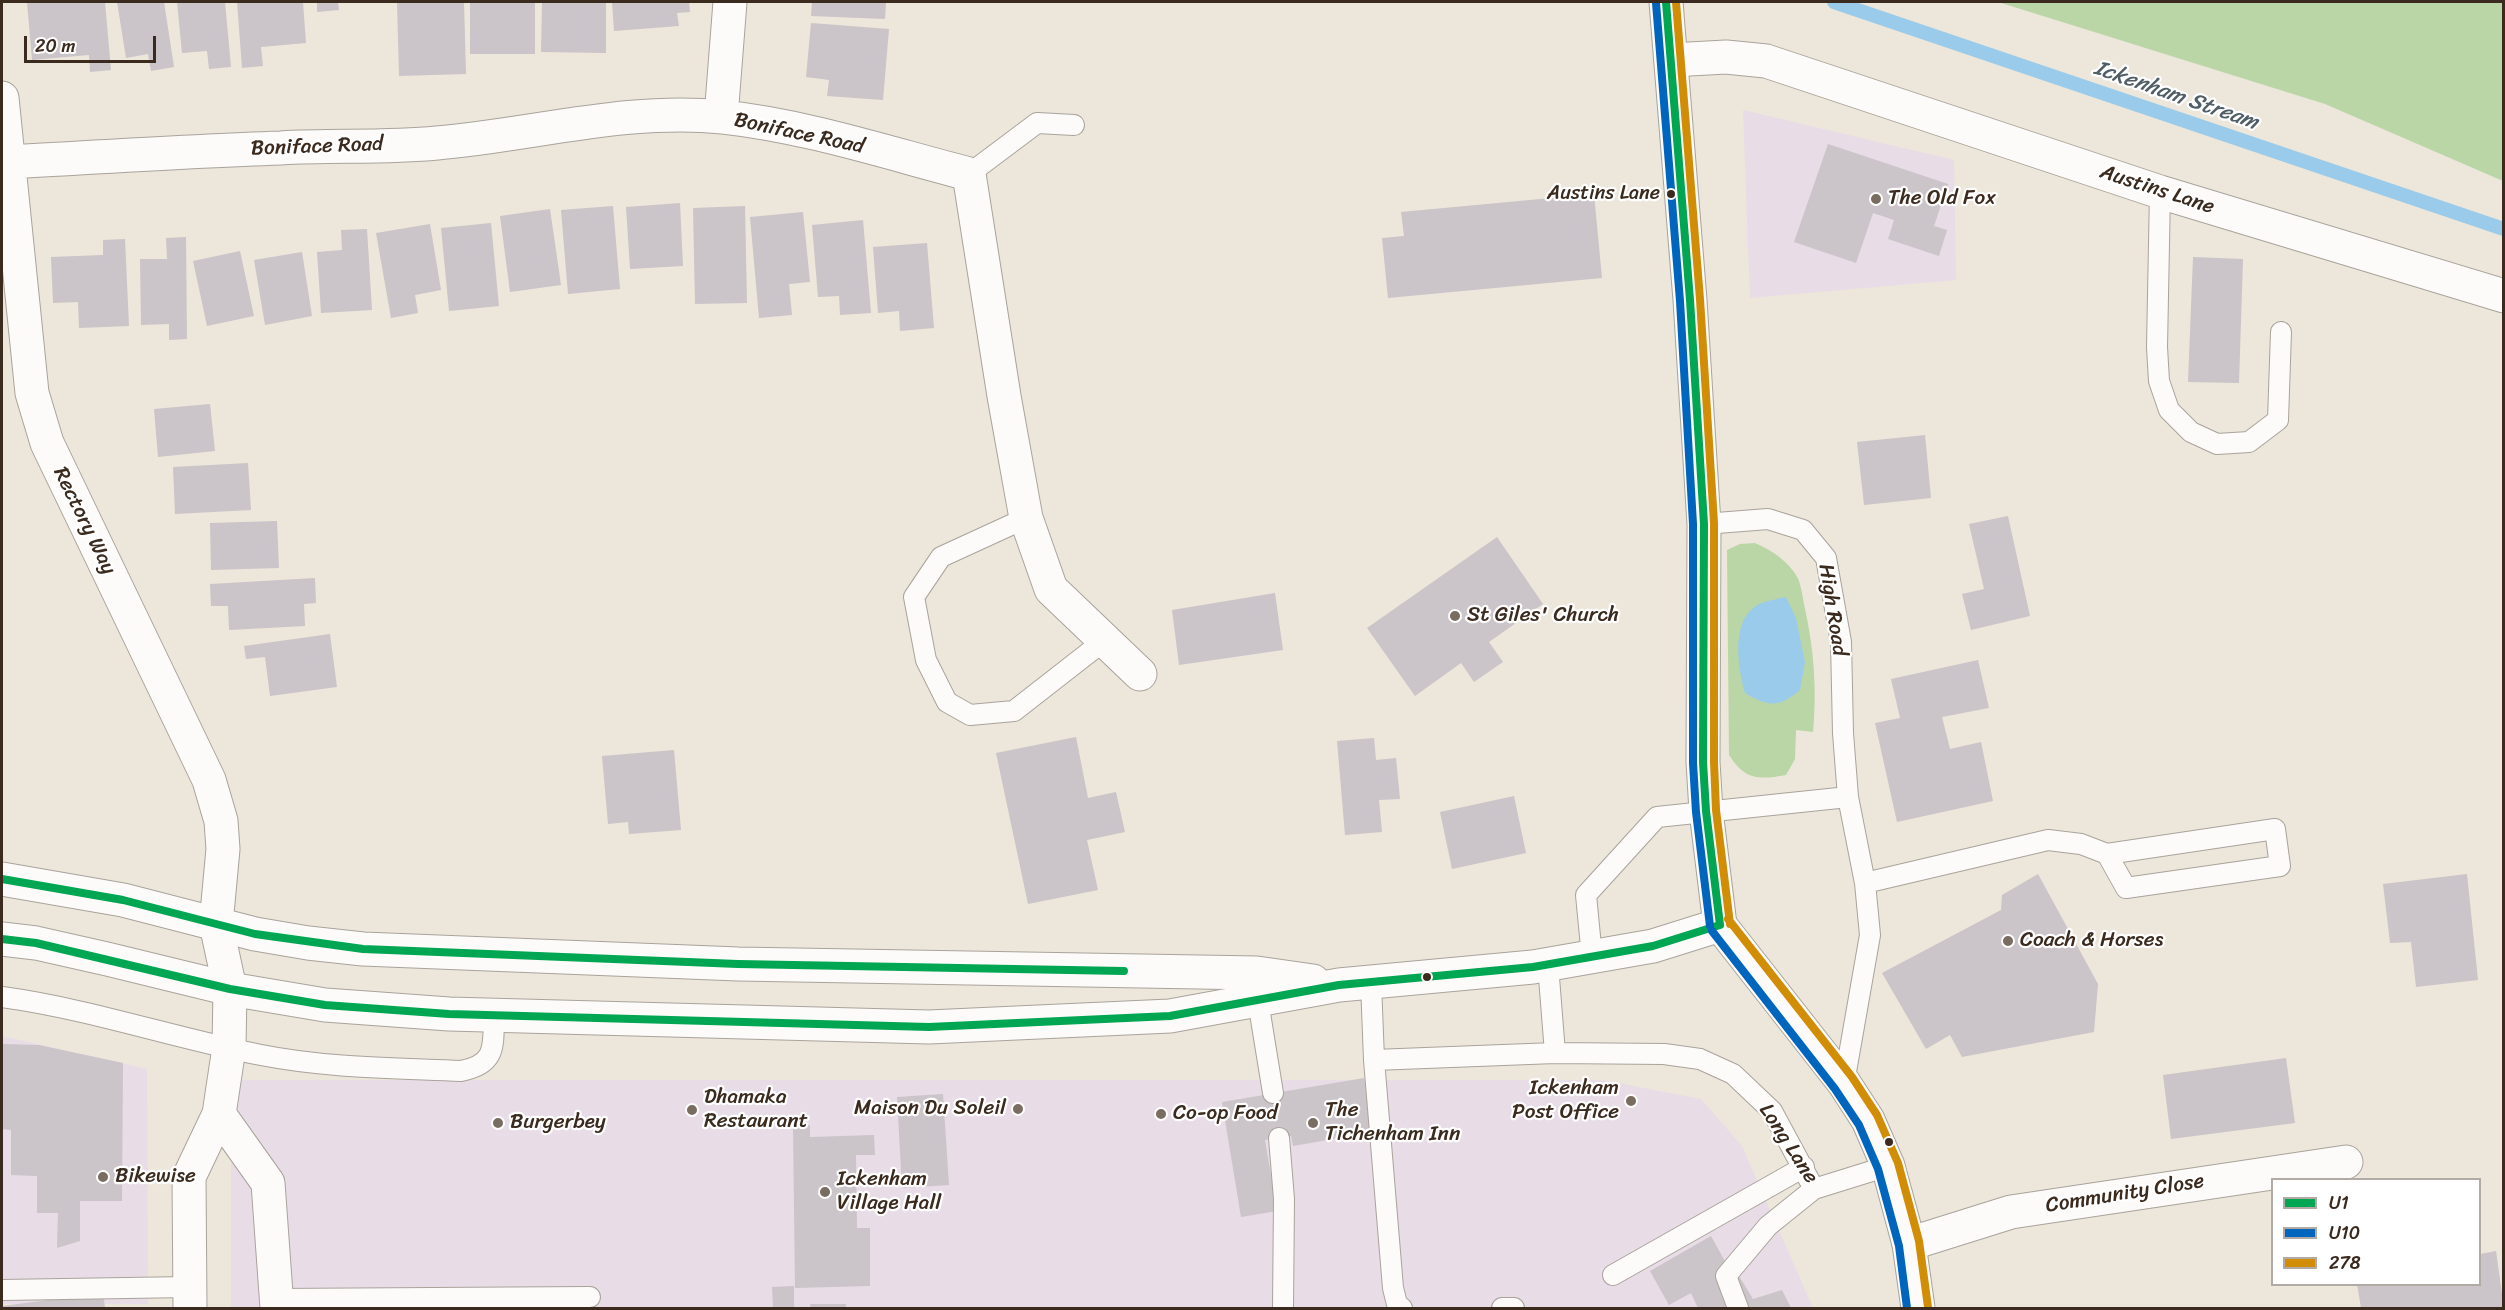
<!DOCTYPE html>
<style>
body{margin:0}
#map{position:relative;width:2505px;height:1310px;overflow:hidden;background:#ece6db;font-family:Sriracha,sans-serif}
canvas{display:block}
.frame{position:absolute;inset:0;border:3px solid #3b2a1e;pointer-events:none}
.legend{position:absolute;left:2271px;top:1178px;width:210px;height:108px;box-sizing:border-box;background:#fff;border:2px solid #b1aaa5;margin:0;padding:8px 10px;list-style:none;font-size:18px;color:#3b2a1e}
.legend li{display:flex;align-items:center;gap:12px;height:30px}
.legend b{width:30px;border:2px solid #b1aaa5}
.scale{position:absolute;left:24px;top:36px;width:132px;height:27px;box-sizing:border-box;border:3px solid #3b2a1e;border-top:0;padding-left:8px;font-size:18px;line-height:21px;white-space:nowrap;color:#3b2a1e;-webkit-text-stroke:4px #fff;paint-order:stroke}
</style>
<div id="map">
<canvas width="2505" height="1310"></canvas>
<div class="frame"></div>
<ul class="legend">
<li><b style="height:8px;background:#00a651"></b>U1</li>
<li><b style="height:8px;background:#0065bd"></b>U10</li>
<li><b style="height:8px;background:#d18d06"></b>278</li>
</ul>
<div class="scale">20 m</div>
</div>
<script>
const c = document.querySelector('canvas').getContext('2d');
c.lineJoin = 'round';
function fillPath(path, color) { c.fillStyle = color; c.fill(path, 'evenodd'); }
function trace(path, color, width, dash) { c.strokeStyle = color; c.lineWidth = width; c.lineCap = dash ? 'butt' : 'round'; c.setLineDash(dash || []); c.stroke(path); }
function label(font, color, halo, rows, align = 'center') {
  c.font = font + ' Sriracha,sans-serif'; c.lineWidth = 4.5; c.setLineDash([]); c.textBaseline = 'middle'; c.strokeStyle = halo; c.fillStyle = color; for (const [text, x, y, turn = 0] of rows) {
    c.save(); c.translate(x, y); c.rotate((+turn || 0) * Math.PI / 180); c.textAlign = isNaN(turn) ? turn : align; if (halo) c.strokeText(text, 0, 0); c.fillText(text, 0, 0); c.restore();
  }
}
const built = new Path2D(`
 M1743 110 1954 160 1956 280 1750 298Z
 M2 1036 147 1069 148 1304H2Z
 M231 1080H1602L1701 1099 1742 1146 1813 1308H231Z`);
const green = new Path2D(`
 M1998 2H2503V181L2325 104Z
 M1755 543C1772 550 1792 564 1799 581 1802 590 1803 600 1805 609 1814 650 1817 690 1813 732L1796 730 1795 759 1786 775C1758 780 1745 780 1729 755L1727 550 1740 544Z`);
const water = new Path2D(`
 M1786 597 1796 618 1805 662 1800 690C1779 708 1768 707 1745 693 1738 667 1729 616 1762 603 1769 600 1778 599 1786 597Z`);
const stream = new Path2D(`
 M1834 2 2504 229`);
const building = new Path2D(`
 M27 2H105L111 70 90 72 89 55 32 60Z
 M117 2H164L174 67 151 71 148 54 126 58Z
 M177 2H225L231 67 209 69 207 51 182 53Z
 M237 2H303L306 43 261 47 263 66 242 68Z
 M317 2H338L339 10 317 12Z
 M397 2H464L466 74 399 76Z
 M470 2H535V54H470Z
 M542 2H606V53L541 52Z
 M612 2H689L690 12 677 13 679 26 614 31Z
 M812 2H886L885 19 811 16Z
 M811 23 889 29 883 100 827 96 829 80 806 77Z
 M1828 144 1948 184 1934 226 1947 230 1939 256 1888 239 1894 220 1873 213 1856 263 1794 242Z
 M1594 194 1602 278 1388 298 1382 238 1404 236 1401 212Z
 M680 203 683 266 630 269 626 207Z
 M613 206 620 289 568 294 561 210Z
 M745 206 747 303 695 304 693 208Z
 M550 209 561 285 510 292 500 216Z
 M803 212 810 282 789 284 792 315 759 318 750 217Z
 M863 220 871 313 840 315 839 296 818 297 812 225Z
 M491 223 499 306 449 311 441 228Z
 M430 224 441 290 415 295 418 313 391 318 376 233Z
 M367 229 372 310 321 313 317 252 342 250 341 230Z
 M186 237 187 339 169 340V324L141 325 140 259H167L166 238Z
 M125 239 129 326 79 328 78 302 53 303 51 257 103 255V240Z
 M927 243 934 328 900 331 899 311 878 313 873 247Z
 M240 251 254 316 207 326 193 261Z
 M302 252 312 316 265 325 254 260Z
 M2193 257 2243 259 2239 383 2188 382Z
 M210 404 215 451 158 457 154 409Z
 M1925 435 1931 498 1864 505 1857 442Z
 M248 463 251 510 175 514 173 467Z
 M2008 516 2030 616 1971 630 1962 594 1984 589 1969 524Z
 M277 521 279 568 211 570 210 523Z
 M1497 537 1543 604 1489 642 1503 662 1474 682 1461 663 1415 696 1367 628Z
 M315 578 316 603 304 604 305 626 229 630 228 606H211L210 584Z
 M1275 593 1283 650 1179 665 1172 610Z
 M330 634 337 687 270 696 265 657 246 659 244 646Z
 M1978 660 1989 708 1942 717 1950 749 1981 742 1993 801 1897 822 1875 723 1900 718 1891 679Z
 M1076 737 1088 798 1116 792 1125 832 1087 840 1098 890 1028 904 996 753Z
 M1374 738 1376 760 1396 758 1400 799 1379 800 1382 832 1345 835 1337 741Z
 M674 750 681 830 629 834 628 822 608 824 602 756Z
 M1514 796 1526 853 1452 869 1440 812Z
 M2038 874 2098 984 2094 1032 1962 1057 1950 1035 1926 1049 1882 973 2001 910 2002 895Z
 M2467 874 2478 980 2416 987 2411 942 2390 943 2383 884Z
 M2 1044 39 1045 123 1063 122 1201H80V1241L57 1248 58 1213H37V1176L11 1175V1130L2 1129Z
 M2286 1058 2295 1123 2171 1139 2163 1075Z
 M1364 1078 1373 1132 1293 1146 1291 1136 1265 1140 1277 1211 1241 1217 1222 1102Z
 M943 1094 949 1185 902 1188 897 1097Z
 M793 1125H810V1137L874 1135 875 1155H856L857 1228H870V1286L795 1288Z
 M1711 1236 1727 1265 1731 1263 1753 1299 1782 1290 1791 1308H1698L1691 1293 1669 1305 1650 1271Z
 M2496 1251 2504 1308H2361L2357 1284H2480V1254Z
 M794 1286V1308H773L772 1287Z
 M103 1293 105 1308H2V1306Z
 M810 1304H846V1308H811Z`);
const service = new Path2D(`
 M969 174 1037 123 1074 125
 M2160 192 2157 347 2159 381 2169 410 2191 432 2217 444 2249 442 2278 420 2281 332
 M1026 518 941 557 914 597 926 660 947 702 970 715 1014 711 1105 640
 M1704 524 1768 519 1803 530 1826 558 1841 642 1843 733 1848 797 1865 883 1870 935 1844 1083
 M1865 883 2048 840 2081 844 2107 854 2275 829 2280 866 2126 888 2107 854
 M1592 957 1586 895 1657 817 1848 797
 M1548 965 1555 1053
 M1371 983 1374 1060 1555 1053 1664 1054 1700 1059 1733 1074 1772 1111 1814 1189
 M2 997C90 1009 174 1038 261 1055 327 1068 394 1068 461 1071 497 1064 493 1046 494 1015
 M1258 1001 1273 1093
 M1374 1060 1393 1288 1397 1304 1402 1308
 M1279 1138 1284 1199 1283 1308
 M1613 1275 1804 1167
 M2 1290 188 1287
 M277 1299 590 1297
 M1502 1308H1514
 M1738 1308 1726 1276 1768 1226 1814 1189 1888 1166`);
const minor = new Path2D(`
 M1671 60 1726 57 1766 61 2160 192 2504 296
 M2 98 32 393 47 443 209 780 221 821 223 849 216 924 230 989 229 1048 219 1114 189 1177 190 1308
 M721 117 730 2
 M9 162C100 157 190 151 281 148 333 145 386 148 437 143 532 135 627 107 723 117 806 126 888 153 969 174L1004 396 1026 518 1051 589 1140 674
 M219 1114 268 1183 277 1308
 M1909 1244 2011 1212 2346 1162`);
const secondary = new Path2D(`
 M1666 2 1690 300 1704 524 1703 762 1706 811 1720 925
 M2 879 123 900 255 934 308 943 363 949 738 964 1257 973 1313 981
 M1720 925 1844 1083 1868 1120 1888 1166 1909 1244 1918 1308
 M2 939 36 943 107 959 230 989 325 1005 449 1014 929 1027 1170 1016 1339 985 1533 967 1653 946 1720 925`);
const bus1 = new Path2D(`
 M1666 2 1690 300 1704 524 1703 762 1706 811 1720 925
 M2 879 123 900 255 934 363 949 738 964 1124 971
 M2 939 36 943 230 989 325 1005 449 1014 929 1027 1170 1016 1339 985 1533 967 1653 946 1720 925`);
const bus2 = new Path2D(`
 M1656 3 1680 301 1693 524V763L1696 812 1710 926
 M1712 931 1835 1089 1859 1125 1878 1169 1899 1246 1907 1308`);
const bus3 = new Path2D(`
 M1676 2 1700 299 1714 523V762L1716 810 1730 924
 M1728 919 1852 1077 1877 1115 1898 1163 1919 1241 1928 1307`);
const markers = [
 [1671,194,5,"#3b2a1e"],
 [1876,199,6,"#796c60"],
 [1455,616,6,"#796c60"],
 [2008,941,6,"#796c60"],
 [1427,977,5,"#3b2a1e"],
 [1631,1101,6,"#796c60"],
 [1018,1109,6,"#796c60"],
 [692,1110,6,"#796c60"],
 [1161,1114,6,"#796c60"],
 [498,1123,6,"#796c60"],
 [1313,1123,6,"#796c60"],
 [1889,1142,5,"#3b2a1e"],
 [103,1177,6,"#796c60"],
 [825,1192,6,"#796c60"]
];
const busNames = [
 ["Austins Lane",1660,194]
];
const streetNames = [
 ["Boniface Road",799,134,12],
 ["Boniface Road",317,147,-2],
 ["Austins Lane",2157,190,18],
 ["Rectory Way",84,521,64],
 ["High Road",1832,610,81],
 ["Long Lane",1788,1144,57],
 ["Community Close",2125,1194,-9]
];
const poiNames = [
 ["The Old Fox",1888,199],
 ["St Giles' Church",1467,616],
 ["Coach & Horses",2020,941],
 ["Ickenham",1619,1089,"right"],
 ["Post Office",1619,1113,"right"],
 ["Dhamaka",704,1098],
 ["Restaurant",704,1122],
 ["Maison Du Soleil",1006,1109,"right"],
 ["The",1325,1111],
 ["Tichenham Inn",1325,1135],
 ["Co-op Food",1173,1114],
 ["Burgerbey",510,1123],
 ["Bikewise",115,1177],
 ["Ickenham",837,1180],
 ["Village Hall",837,1204]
];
const waterNames = [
 ["Ickenham Stream",2176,96,19]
];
fillPath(built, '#e8dce7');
fillPath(green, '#bad6a6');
fillPath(water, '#9acbea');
trace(stream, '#9acbea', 14);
fillPath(building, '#cbc4c8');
trace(service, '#a9a39b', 22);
trace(minor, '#a9a39b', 35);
trace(secondary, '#a9a39b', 35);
trace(service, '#fcfbfa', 20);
trace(minor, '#fcfbfa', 33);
trace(secondary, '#fcfbfa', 33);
trace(bus1, '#00a651', 8);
trace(bus2, '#0065bd', 8);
trace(bus3, '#d18d06', 8);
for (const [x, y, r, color] of markers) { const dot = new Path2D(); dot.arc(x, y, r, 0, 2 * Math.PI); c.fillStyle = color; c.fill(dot); trace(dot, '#fff', 2); }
label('20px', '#3b2a1e', '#fff', busNames, 'right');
label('21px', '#3b2a1e', '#fff', streetNames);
label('21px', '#3b2a1e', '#fff', poiNames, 'left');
label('italic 22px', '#505e68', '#fff', waterNames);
</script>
